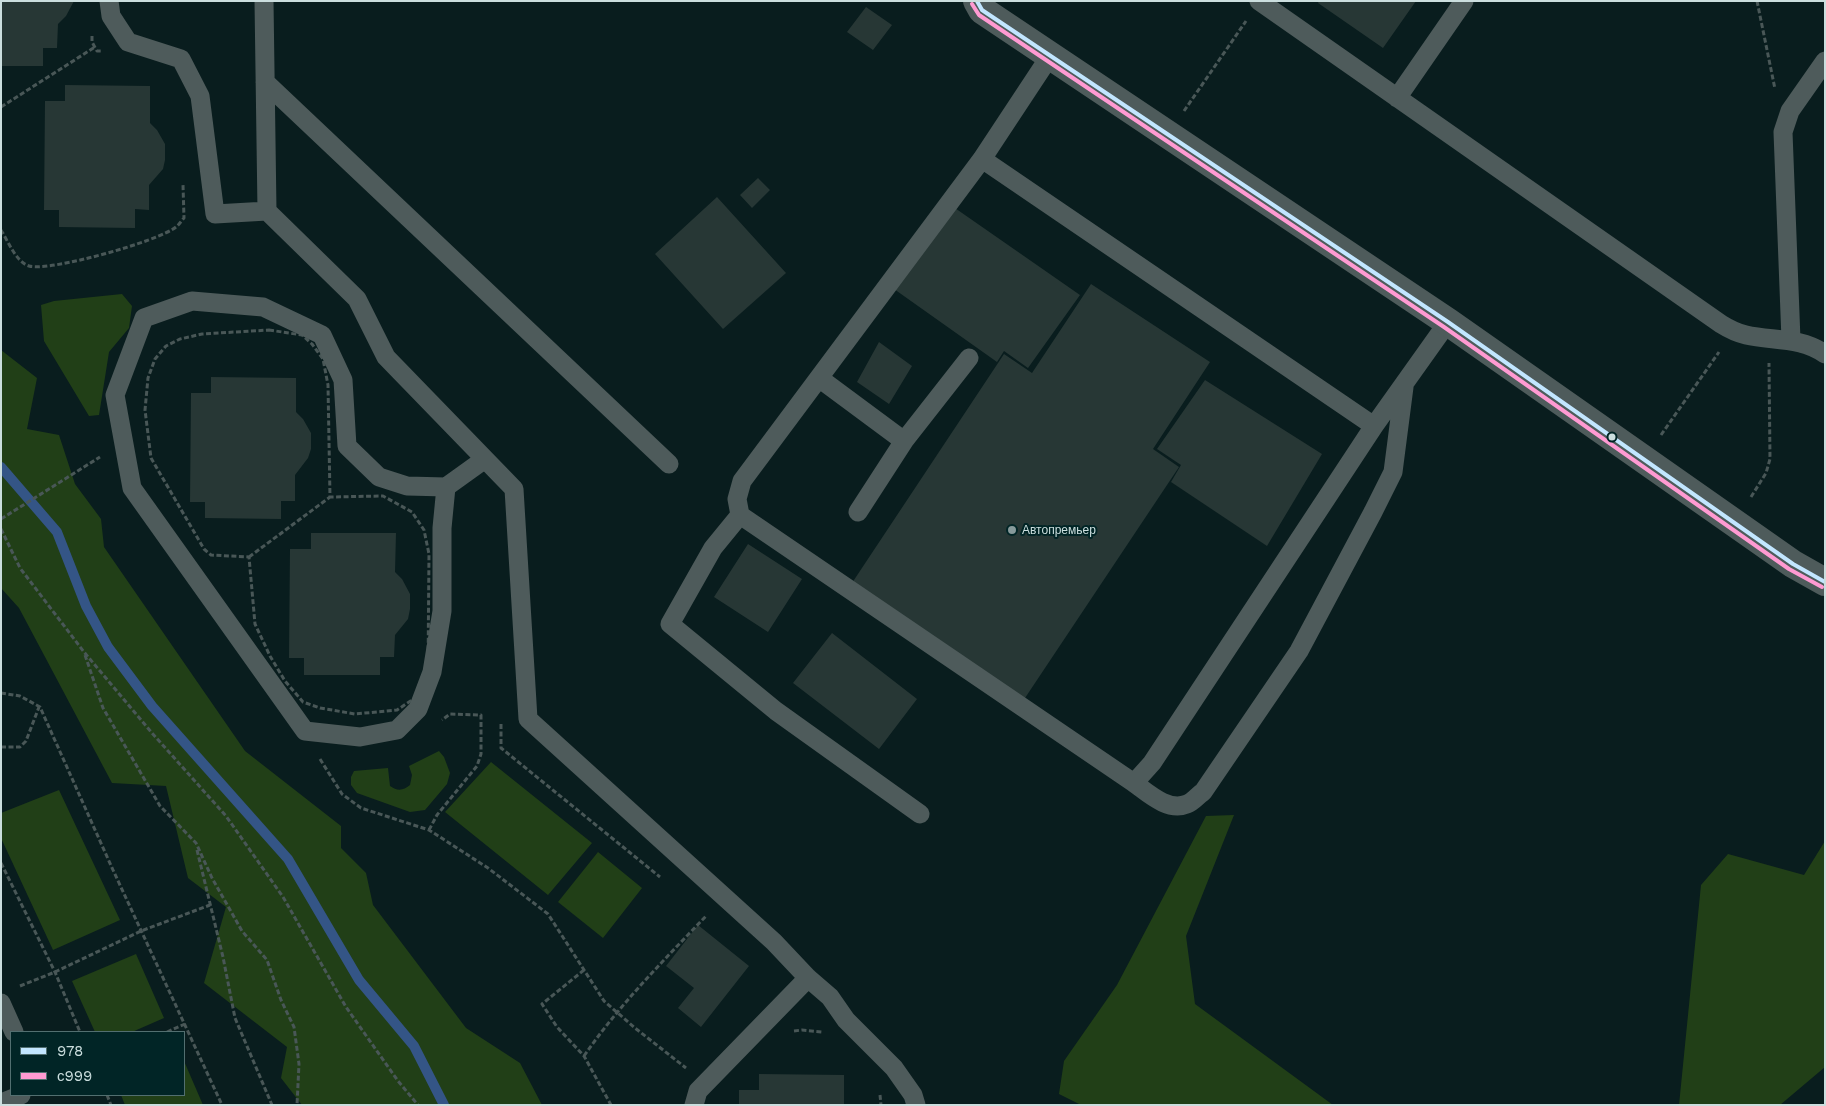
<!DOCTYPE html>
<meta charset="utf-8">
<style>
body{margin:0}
#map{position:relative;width:1826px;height:1106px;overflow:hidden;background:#091d1e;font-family:"Work Sans",sans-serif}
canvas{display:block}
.frame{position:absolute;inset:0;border:2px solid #cbdede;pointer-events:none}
.legend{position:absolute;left:10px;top:1031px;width:175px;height:65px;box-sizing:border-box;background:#012526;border:1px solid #526f70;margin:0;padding:6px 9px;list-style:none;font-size:15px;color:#cbdede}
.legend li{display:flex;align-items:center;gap:10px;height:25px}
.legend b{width:25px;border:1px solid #526f70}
</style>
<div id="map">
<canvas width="1826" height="1106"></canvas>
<div class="frame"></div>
<ul class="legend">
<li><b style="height:6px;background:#c2e6ff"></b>978</li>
<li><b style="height:6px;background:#ff9ad2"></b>с999</li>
</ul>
</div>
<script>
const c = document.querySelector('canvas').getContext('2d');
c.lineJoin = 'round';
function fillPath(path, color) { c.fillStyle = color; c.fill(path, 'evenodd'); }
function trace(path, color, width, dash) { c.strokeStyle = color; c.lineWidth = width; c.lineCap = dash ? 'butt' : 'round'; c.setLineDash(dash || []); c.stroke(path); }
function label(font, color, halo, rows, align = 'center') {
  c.font = font + ' "Work Sans",sans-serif'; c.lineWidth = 4; c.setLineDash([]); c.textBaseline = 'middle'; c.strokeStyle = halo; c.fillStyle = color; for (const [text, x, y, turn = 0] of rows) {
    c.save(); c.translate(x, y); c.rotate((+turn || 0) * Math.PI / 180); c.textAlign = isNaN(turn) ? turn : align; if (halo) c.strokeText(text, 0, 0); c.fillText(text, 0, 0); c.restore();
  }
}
const green = new Path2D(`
 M122 294 132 306 129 328 109 352 99 415 89 416 44 341 41 305 54 301Z
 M1 350 37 378 27 429 59 435 75 484 101 519 104 547 245 751 341 826V848L366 873 373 905 466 1028 520 1063 542 1105H302L281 1078 287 1047 204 983 226 907 188 878 166 786 112 783 19 608 1 588Z
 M439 751 444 757 450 773 447 784 425 810 410 812 357 793 351 785V777L354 771 388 768 390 786C397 791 403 791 410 785L412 775 409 766Z
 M491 762 592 843 548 895 445 812Z
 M59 790 120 920 53 950 1 838V813Z
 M1234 815 1186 936 1195 1004 1333 1105H1081L1059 1094 1064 1061 1117 985 1206 816Z
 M1825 841V1067L1780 1105H1679L1701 885 1728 854 1804 875Z
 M598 852 642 888 603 938 558 902Z
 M136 954 164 1018 132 1032H95L72 981Z
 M184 1061 203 1105H125L121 1095H184Z`);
const stream = new Path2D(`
 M1 467 57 532 86 606 108 647 152 706 288 859 359 980 414 1046 444 1105`);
const building = new Path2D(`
 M1 1H74L66 16 58 24 57 48H43V66H1Z
 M1319 1H1416L1383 48 1318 3Z
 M866 7 892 25 873 50 847 32Z
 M65 85 150 86V123L157 130 165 144V160L163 169 149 185V210L135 209V228L59 227V210H44L45 101H65Z
 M758 178 770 190 752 208 740 195Z
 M717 197 786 273 723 329 655 254Z
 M952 206 1080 295 1028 368 1004 351 997 362 894 289Z
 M1091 284 1210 362 1153 449 1179 467 1023 701 850 586 1004 354 1032 373Z
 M879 342 912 366 889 404 857 382Z
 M211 377 296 378V412L303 419 311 433V449L308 458 295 475V501H281V519L205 518V502H190L191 393H211Z
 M1205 380 1322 454 1267 546 1171 482 1181 465 1157 449Z
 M311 533H396L395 572 402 579 410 594V609L408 619 395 635 394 657H380V675H304V658H289L290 549H311Z
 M748 544 802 579 768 632 714 597Z
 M832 633 917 699 879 749 793 683Z
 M698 925 749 966 701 1027 678 1008 694 988 666 966Z
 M759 1074 844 1075V1105H739V1090H759Z`);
const path = new Path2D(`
 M1757 1 1775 89
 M92 36V42L97 51H102
 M1 107 95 47
 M1184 111 1246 21
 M1 230C8 241 16 262 29 266 50 272 159 241 176 227 179 225 181 221 184 218L183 185
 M269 330 302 335 312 344 323 359 328 385 330 497 383 496 412 512 424 530 429 554 428 670 415 698 397 710 355 714 320 708 303 702 285 681 270 656 255 624 249 557 211 555 204 549 151 458 145 410 148 378 155 359 166 346 180 339 202 334Z
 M1661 435 1719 352
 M1751 497 1766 473 1770 459 1769 363
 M1 519 100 457
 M1 529 20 568 84 652 152 733 226 816 283 897 346 1007 398 1081 418 1105
 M249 557 330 497
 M85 655 103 708 160 806 196 843 212 878 242 931 267 960 281 1000 294 1027 299 1064 297 1105
 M1 693 20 696 40 707 113 870 222 1105
 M501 724V748L660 877
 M1 747H20L26 741 39 707
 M320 759 342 794 361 808 429 830 488 868 548 914 604 1001 635 1028 686 1068
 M429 830 437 815 477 766 481 754V715L450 714 442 720
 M197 850 223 957 235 1018 272 1105
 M1 863 55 972 80 1032
 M584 970 542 1004 557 1027 584 1056 611 1105
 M20 986 55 972 141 931 210 905
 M794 1031 802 1030 822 1032
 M167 1032 185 1024
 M584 1056C619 1005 664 960 707 915
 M107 1095 111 1105
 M880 1095 881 1105`);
const service = new Path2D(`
 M109 1 111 16 128 42 181 59 200 96 215 214 267 211
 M264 1 267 211 357 299 386 357 514 489 528 719 774 942 808 978 830 997 846 1020 894 1068 913 1095 916 1105
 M1259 1 1721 324C1729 329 1737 333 1746 335 1773 341 1801 337 1825 354
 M1050 56 982 159 742 481 737 499 740 515 1134 783 1152 763 1374 426 1448 322
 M265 82 669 464
 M1397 98 1464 1
 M982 159 1374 426
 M1791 340 1783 132 1790 111 1825 61
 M819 378 904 441
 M446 487 407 486 379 477 347 446 343 380 322 335 263 307 192 301 144 318 115 395 132 488 305 731 360 737 397 730 418 709 432 672 442 611V528L446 487 485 459
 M858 512 904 441 969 358
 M740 515 713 548 670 624 776 711 920 814
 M1134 783C1148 793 1168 812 1187 804 1193 802 1198 795 1203 792L1299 651 1373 512 1393 472 1404 387
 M1 1003 14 1032
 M1 1103 21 1095
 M694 1105 698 1091 808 978`);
const tertiary = new Path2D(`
 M977 1 982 10 1448 322 1793 564 1825 582`);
const bus1 = new Path2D(`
 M977 1 982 10 1448 322 1793 564 1825 582`);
const bus2 = new Path2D(`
 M972 4 979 15 1444 327 1789 569 1822 587`);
const markers = [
 [1612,437,4.5,"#cbdede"],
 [1012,530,5,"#879a9b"]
];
const poiNames = [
 ["Автопремьер",1022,530]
];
fillPath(green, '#213f17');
trace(stream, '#345586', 10);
fillPath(building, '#273735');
trace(path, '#495757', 3, [5, 2.5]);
trace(service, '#4e5b5b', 19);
trace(tertiary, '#4e5b5b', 28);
trace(bus1, '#c2e6ff', 4);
trace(bus2, '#ff9ad2', 4);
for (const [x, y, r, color] of markers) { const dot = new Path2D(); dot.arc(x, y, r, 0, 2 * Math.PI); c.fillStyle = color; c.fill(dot); trace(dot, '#012526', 2); }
label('12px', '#cbdede', '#012526', poiNames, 'left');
</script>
